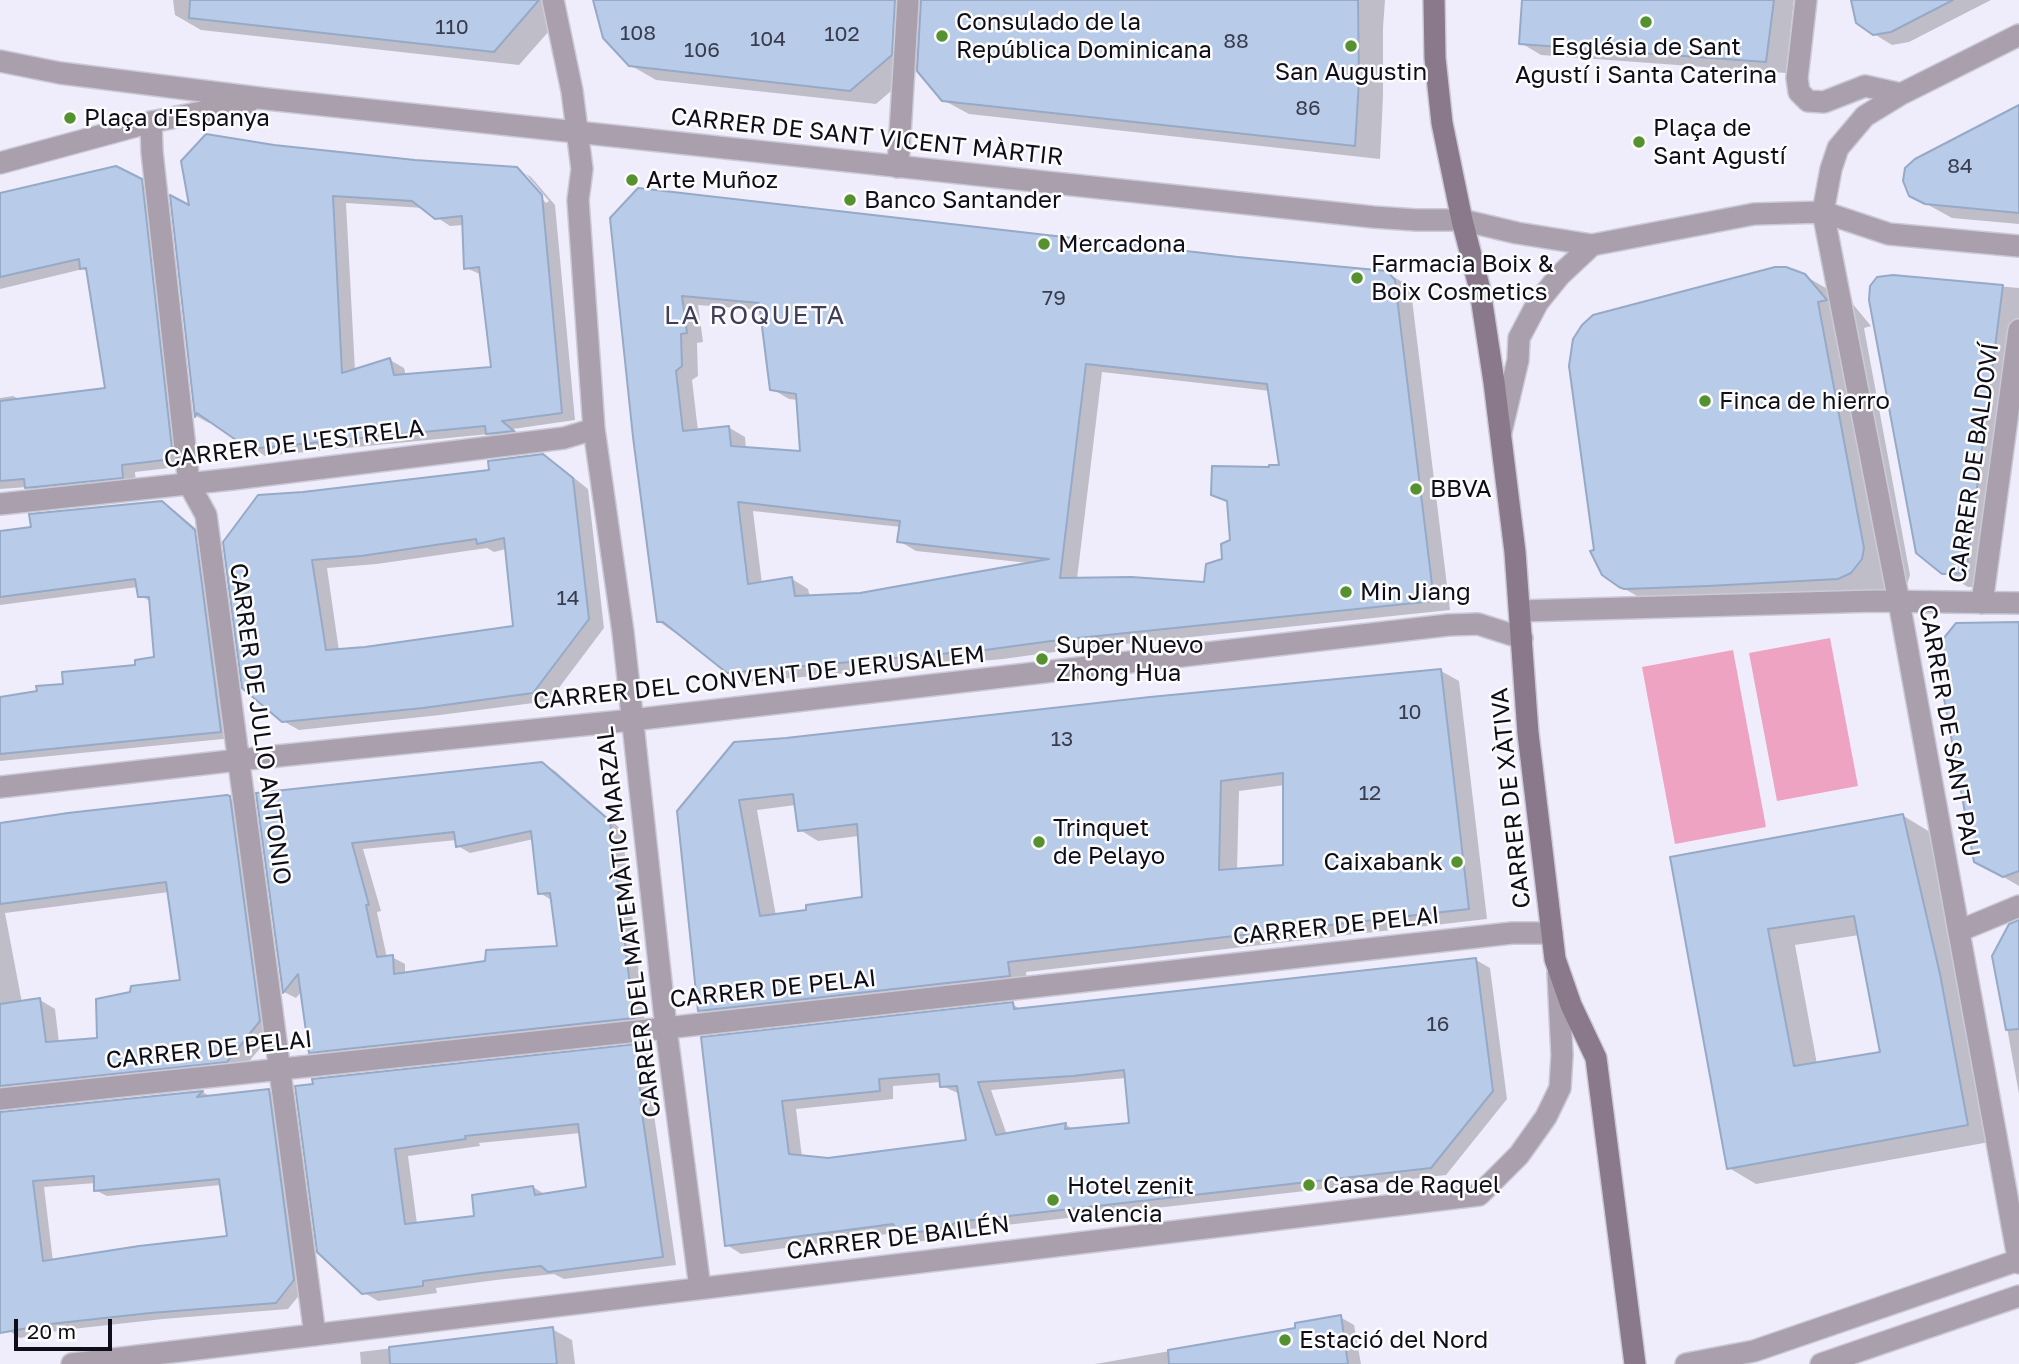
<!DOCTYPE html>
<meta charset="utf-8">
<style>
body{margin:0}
#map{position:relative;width:2019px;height:1364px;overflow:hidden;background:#efedfb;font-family:"Golos Text",sans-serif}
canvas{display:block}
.scale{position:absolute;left:14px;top:1319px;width:98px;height:32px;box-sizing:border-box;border:4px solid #0f0d18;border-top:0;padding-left:9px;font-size:21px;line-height:24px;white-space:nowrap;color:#0f0d18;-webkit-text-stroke:5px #fcfcfc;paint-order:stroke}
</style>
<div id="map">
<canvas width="2019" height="1364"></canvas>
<div class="scale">20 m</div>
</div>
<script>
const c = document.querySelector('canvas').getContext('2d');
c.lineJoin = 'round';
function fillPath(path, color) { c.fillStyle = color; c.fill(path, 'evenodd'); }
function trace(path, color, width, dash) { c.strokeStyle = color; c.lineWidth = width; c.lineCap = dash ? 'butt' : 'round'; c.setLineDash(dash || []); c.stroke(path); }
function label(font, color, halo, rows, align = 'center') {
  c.font = font + ' "Golos Text",sans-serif'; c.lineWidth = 5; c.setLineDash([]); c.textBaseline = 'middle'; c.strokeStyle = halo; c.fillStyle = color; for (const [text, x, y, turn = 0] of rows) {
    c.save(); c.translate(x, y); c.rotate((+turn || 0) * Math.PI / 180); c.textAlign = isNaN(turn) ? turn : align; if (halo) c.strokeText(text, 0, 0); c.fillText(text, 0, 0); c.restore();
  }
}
const green = new Path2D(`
 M1830 638 1858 786 1777 801 1749 653Z
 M1733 650 1766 827 1675 844 1642 667Z`);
const shadow = new Path2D(`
 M173 0H543L550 30 519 65 201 30 175 15Z
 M595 0H1385L1383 28V96L1380 159 969 114 943 100 919 67 876 104 656 80 630 65Z
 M1524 0H1794L1786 73 1541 55 1521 43Z
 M1856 0H1991L1909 42 1892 45 1874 34Z
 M2019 107V224L1952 218 1910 195Z
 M274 146 415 162 517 169 525 174H521L546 203 549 201 526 174 531 177 555 205 575 420 513 429 525 438 501 441 489 434 265 456 211 421 209 423 196 416 172 198 191 208ZM346 203 423 208 450 226 464 225 466 268 482 275 493 369 406 376 404 368 390 360 355 371Z
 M116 168 155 189 178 467 135 472 136 485 41 495 27 487 0 489V398L13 396 21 400 107 390 88 272 83 269 0 289V196Z
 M612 219 1387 273 1404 283 1411 291 1450 610 1076 649 1003 659 746 682 658 621ZM698 305 762 310 772 389 789 399 798 400 802 453 746 449 745 437 728 427 698 431 692 380 698 376 697 343 703 342ZM1102 372 1270 391 1281 466 1212 494 1229 503 1232 541 1223 561 1205 584 1077 579ZM753 511 901 527 899 541 916 551 1029 563 860 594 810 597 808 589 792 579 762 584Z
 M1805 276 1852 303 1871 326 1864 328 1910 575 1905 591 1658 608 1611 581Z
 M1893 277 2019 288V361L1990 586 1968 587 1943 572Z
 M542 456 558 465 588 489 604 628 549 701 440 715 299 730 283 721 303 494 491 471ZM487 548 494 552 506 549 515 628 339 651 327 568 377 564Z
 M162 503 175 511 207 538 233 738 0 761V699L65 686 137 667 156 658 151 602 140 595 138 587 0 605V532Z
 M2019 624V886L1976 861Z
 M1441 671 1459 681 1487 919 1026 972 1028 986 718 1021 700 1010 734 744ZM1285 785V867L1237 870 1239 791ZM796 805 800 830 818 841 859 836 864 899 808 912 776 916 757 810Z
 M542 763 555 771 622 830 645 1025 323 1059 310 1052 302 991 296 998 284 992 258 794ZM534 839 540 893 553 901 559 948 487 962 405 974V964L392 957 387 958 377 912 381 911 363 849 457 840 458 846 470 853Z
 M230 798 245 807 275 1030 242 1070 0 1093V825ZM169 892 182 982 99 1040 59 1043 55 1009 40 1000 22 1003 5 913Z
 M1902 815 1930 832 1995 1141 1756 1184 1729 1168 1672 858ZM1859 935 1882 1053 1817 1064 1795 945Z
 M2019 938V1094L1994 956Z
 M1476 960 1490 968 1507 1099 1446 1175 971 1229 964 1234 917 1242 902 1232 741 1254 727 1245 703 1039 1012 1004 1022 1010ZM1126 1078 1131 1125 1075 1130 1066 1125 1007 1135 991 1090ZM941 1082 942 1086 960 1094 968 1141 828 1160 802 1157 796 1109 893 1099V1086Z
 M636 1046 650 1054 654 1115 676 1265 564 1279 554 1274 496 1280 436 1288 437 1293 378 1301 363 1292 315 1085ZM581 1133 588 1189 546 1195 533 1187 476 1218 417 1224 408 1156 480 1146 479 1143Z
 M269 1091 280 1098 306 1287 288 1309 163 1319 63 1330 20 1338 0 1325V1123L23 1112 203 1092 212 1098ZM96 1183 95 1190 107 1196 221 1185 229 1238 53 1262 44 1187Z
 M1340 1317 1354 1325 1361 1364H1095L1297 1329Z
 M552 1329 572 1340 575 1364H361L360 1352Z`);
const building = new Path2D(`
 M190 0H539L494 52 189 18Z
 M593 0H895L892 55 850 91 629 66 603 38Z
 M921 0H1358L1359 81 1355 146 942 101 917 71Z
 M1522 0H1774L1766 62 1519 44Z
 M1851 0H1953L1891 32 1873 35 1856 23Z
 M2019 105V213L1925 204 1909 196 1903 181 1905 168 1915 159Z
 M206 134 274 145 415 160 517 167 542 195 562 413 502 421 514 431 486 434 485 426 249 449 197 413 195 417 170 195 189 205 181 161ZM333 196 412 201 435 219 462 216 464 269 479 267 491 367 394 375 390 358 342 373Z
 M116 166 142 179 172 449 164 460 122 465 123 478 25 488 24 479 0 481V401L105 388 86 268 80 269 79 259 0 277V193Z
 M638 188 1238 257 1387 271 1395 280 1400 322 1434 601 1059 640 985 650 727 673 663 622H657L633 437 610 218ZM682 296 759 303 770 390 796 394 800 451 731 446 729 426 683 431 676 371 682 366 681 334 687 333ZM1086 364 1267 384 1279 465H1269V467L1212 466 1211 495 1227 501 1230 540 1221 544 1222 559 1206 564 1204 582 1131 577 1060 578ZM738 502 900 521 897 542 1049 559 860 593 795 596 792 577 748 584Z
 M1775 267H1786L1805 274 1827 300 1818 302 1864 548 1862 559 1851 573 1838 579 1708 586 1624 589 1619 587 1602 575 1590 551 1594 550 1569 366 1573 339 1582 325 1593 315Z
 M1893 275 2003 285 1966 573 1942 574 1916 553 1869 300 1870 286 1877 277Z
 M543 454 573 478 589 619 533 693 423 708 282 722 242 688 223 542 258 495 303 492 489 470 488 461ZM504 538 513 626 365 647 326 650 312 560 361 556 476 539 477 544Z
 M162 501 195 530 221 732 0 754V697L37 691 36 686 63 684 62 672 135 665V660L154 657 149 597H138L135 579 0 597V531L31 527 29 514Z
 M2019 622V871L2003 877 1974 862 1935 649 1956 623Z
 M1441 669 1469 909 1008 962 1010 976 698 1011 677 811 734 742 786 738 1150 697ZM1283 773V865L1219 870 1221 781ZM793 794 798 831 857 824 862 897 806 905V910L760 916 739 800Z
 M542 762 610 821 634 1018 309 1053 298 974 283 993 256 793ZM531 831 538 894 550 893 557 946 486 950 485 961 394 974 393 955 377 957 366 905H369L352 843 454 832 456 847Z
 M227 795 230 796 260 1021 227 1062 0 1086V1004L40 998 46 1042 97 1038 96 999 130 992 131 986 180 980 166 882 0 904V823L68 813Z
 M1903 814 1940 974 1968 1125 1727 1169 1670 857ZM1854 916 1880 1052 1794 1066 1768 929Z
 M2019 920V1029L2006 1030 1992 956 2009 924Z
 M1476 958 1493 1091 1431 1168 956 1222 949 1227 901 1235 893 1224 725 1246 701 1037 1013 1002 1014 1009ZM1124 1070 1129 1123 1065 1129 1066 1123 996 1135 978 1082 1073 1076ZM939 1074 940 1087 957 1086 966 1140 828 1158 789 1154 782 1101 880 1091 879 1079Z
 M637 1044 641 1106 663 1257 548 1272 541 1266 481 1273 423 1281V1286L362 1294 317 1252 295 1086 313 1084 312 1079ZM578 1124 586 1187 535 1195 533 1186 472 1195 474 1216 405 1224 395 1149 466 1139 465 1136Z
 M269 1089 294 1280 276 1303 150 1313 50 1324 0 1333V1112L203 1091 197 1097ZM94 1176V1191L219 1179 227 1236 139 1246 43 1261 33 1181Z
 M1341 1315 1348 1364H1169L1168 1350 1295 1328V1323Z
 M553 1327 557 1364H390L389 1347Z`);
const pedestrian = new Path2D(`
 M898 167 908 0
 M1982 603 2019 330
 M1520 611 1875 601 2019 603
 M1959 931 2019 906`);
const minor = new Path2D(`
 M553 0 572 91 582 169 578 200 594 429 623 632 666 1028 700 1288
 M1806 0 1797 78 1799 92 1808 101 1824 102 1865 86 1901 94
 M2019 35 1901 94 1865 116 1838 148 1831 169 1823 212 1899 602 2019 1263
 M151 122 152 152 189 484 206 515 315 1335
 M1462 220 1517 233 1592 245 1754 214 1823 212 1889 234 2019 246
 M1501 432 1518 360 1519 338 1538 302 1560 275 1592 245
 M0 504 233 479 564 438 594 429
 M0 787 238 760 632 720 1448 625 1478 624 1522 638
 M0 1099 666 1028 1512 933H1552
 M72 1364 1479 1195 1519 1155 1546 1117 1560 1088 1562 1055 1558 973
 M1686 1364 1754 1351 2019 1260
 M1821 1364 2019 1296`);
const tertiary = new Path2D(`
 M0 61 60 73 267 99 1373 217 1416 220H1462
 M0 163 151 122 248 103`);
const secondary = new Path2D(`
 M1434 0 1435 58 1442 123 1462 220 1480 290 1494 382 1515 552 1528 733 1555 959 1571 1005 1596 1058 1635 1364`);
const markers = [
 [1646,22,7,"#569130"],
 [942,36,7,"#569130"],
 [1351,46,7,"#569130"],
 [70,118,7,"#569130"],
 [1639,142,7,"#569130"],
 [632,180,7,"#569130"],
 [850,200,7,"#569130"],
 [1044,244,7,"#569130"],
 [1357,278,7,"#569130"],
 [1705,401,7,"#569130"],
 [1416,489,7,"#569130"],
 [1346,592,7,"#569130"],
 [1042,659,7,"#569130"],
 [1039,842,7,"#569130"],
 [1457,862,7,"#569130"],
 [1309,1185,7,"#569130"],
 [1053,1200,7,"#569130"],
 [1285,1340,7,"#569130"]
];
const numberNames = [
 ["110",452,27],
 ["108",638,33],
 ["102",842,34],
 ["104",768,39],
 ["88",1236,41],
 ["106",702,50],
 ["86",1308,108],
 ["84",1960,166],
 ["79",1054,298],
 ["14",568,598],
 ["10",1410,712],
 ["13",1062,739],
 ["12",1370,793],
 ["16",1438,1024]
];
const poiNames = [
 ["Consulado de la",956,22],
 ["República Dominicana",956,50],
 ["Església de Sant",1646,47,"center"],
 ["Agustí i Santa Caterina",1646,75,"center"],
 ["San Augustin",1351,72,"center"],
 ["Plaça d'Espanya",84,118],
 ["Plaça de",1653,128],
 ["Sant Agustí",1653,156],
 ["Arte Muñoz",646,180],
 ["Banco Santander",864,200],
 ["Mercadona",1058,244],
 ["Farmacia Boix &",1371,264],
 ["Boix Cosmetics",1371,292],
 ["Finca de hierro",1719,401],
 ["BBVA",1430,489],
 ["Min Jiang",1360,592],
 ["Super Nuevo",1056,645],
 ["Zhong Hua",1056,673],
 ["Trinquet",1053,828],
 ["de Pelayo",1053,856],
 ["Caixabank",1443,862,"right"],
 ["Casa de Raquel",1323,1185],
 ["Hotel zenit",1067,1186],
 ["valencia",1067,1214],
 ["Estació del Nord",1299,1340]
];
const streetNames = [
 ["CARRER DE SANT VICENT MÀRTIR",867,137,6],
 ["CARRER DE L'ESTRELA",294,444,-7],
 ["CARRER DE BALDOVÍ",1974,463,-82],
 ["CARRER DEL CONVENT DE JERUSALEM",759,678,-6],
 ["CARRER DE JULIO ANTONIO",260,724,82],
 ["CARRER DE SANT PAU",1949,731,80],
 ["CARRER DE XÀTIVA",1511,798,-96],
 ["CARRER DEL MATEMÀTIC MARZAL",629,922,-97],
 ["CARRER DE PELAI",1336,926,-6],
 ["CARRER DE PELAI",773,989,-6],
 ["CARRER DE PELAI",209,1050,-6],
 ["CARRER DE BAILÉN",898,1238,-7]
];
const neighbourhoodNames = [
 ["LA ROQUETA",755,316]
];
fillPath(green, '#efa3c2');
fillPath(shadow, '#0003');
fillPath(building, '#b8cbe9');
trace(building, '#96a9c6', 2);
trace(pedestrian, '#cbc9d7', 24);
trace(minor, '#cbc9d7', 24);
trace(tertiary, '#cbc9d7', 24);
trace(secondary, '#cbc9d7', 24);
trace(pedestrian, '#aa9fac', 21);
trace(minor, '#aa9fac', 21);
trace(tertiary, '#aa9fac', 21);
trace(secondary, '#89798b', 21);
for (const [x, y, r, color] of markers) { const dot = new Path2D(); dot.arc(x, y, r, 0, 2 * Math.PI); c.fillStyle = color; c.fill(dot); trace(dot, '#fcfcfc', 2.5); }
label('21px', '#393c4c', null, numberNames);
label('24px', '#0f0d18', '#fcfcfc', poiNames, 'left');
label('24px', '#0f0d18', '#fcfcfc', streetNames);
c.letterSpacing = '2px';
label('26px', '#423d59', '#fcfcfc', neighbourhoodNames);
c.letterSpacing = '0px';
</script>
